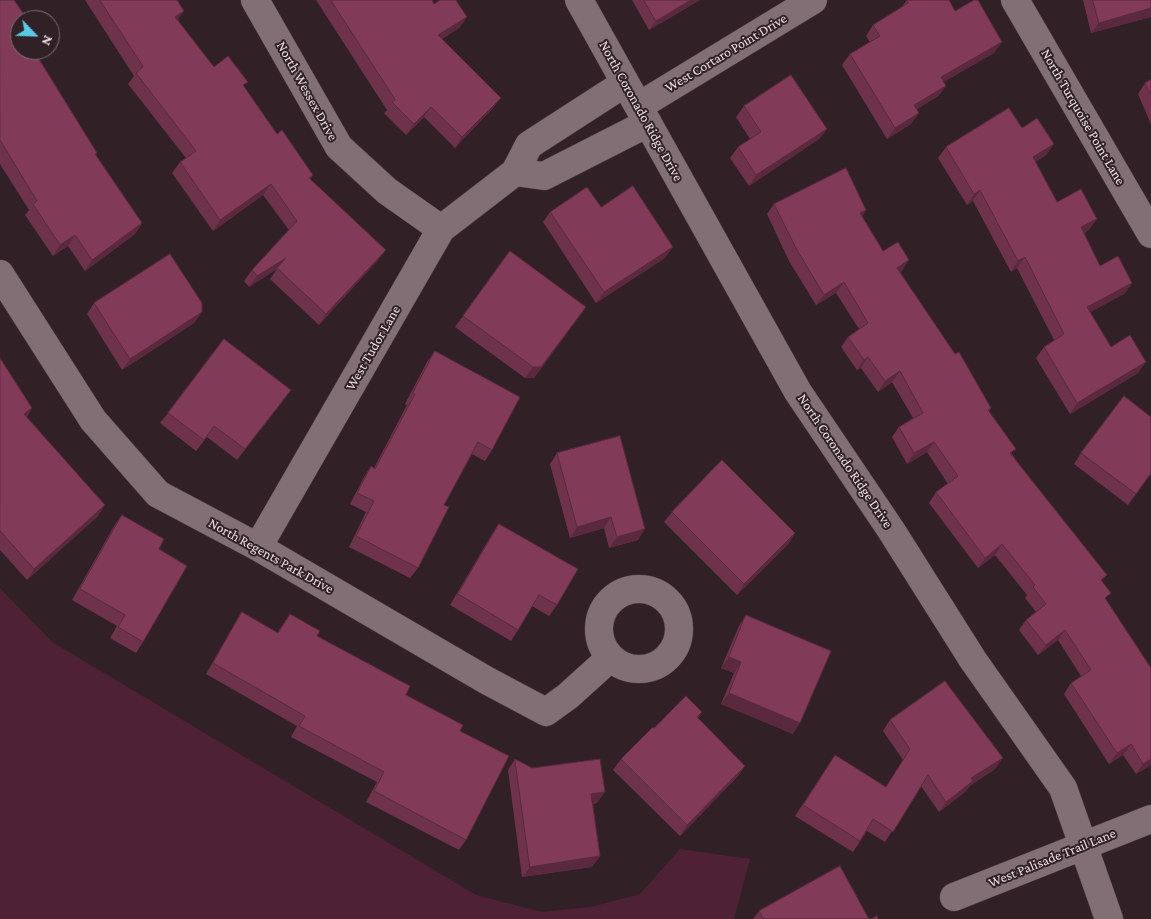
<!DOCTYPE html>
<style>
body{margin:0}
#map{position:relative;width:1151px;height:919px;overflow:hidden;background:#312127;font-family:"Crimson Pro",serif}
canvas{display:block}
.north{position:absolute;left:10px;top:10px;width:50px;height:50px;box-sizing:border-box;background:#312127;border:1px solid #7c6e73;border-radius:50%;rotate:114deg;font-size:14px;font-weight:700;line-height:20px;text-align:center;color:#ece1e4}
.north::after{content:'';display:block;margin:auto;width:18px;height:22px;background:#58c9e4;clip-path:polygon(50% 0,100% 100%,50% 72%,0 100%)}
</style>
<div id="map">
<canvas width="1151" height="919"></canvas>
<div class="north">N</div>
</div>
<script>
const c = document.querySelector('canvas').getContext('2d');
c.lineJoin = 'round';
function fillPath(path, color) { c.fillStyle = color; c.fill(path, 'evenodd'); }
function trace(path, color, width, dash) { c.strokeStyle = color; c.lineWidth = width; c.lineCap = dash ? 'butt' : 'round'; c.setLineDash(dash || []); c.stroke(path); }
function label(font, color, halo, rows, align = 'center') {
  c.font = font + ' "Crimson Pro",serif'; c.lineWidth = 4; c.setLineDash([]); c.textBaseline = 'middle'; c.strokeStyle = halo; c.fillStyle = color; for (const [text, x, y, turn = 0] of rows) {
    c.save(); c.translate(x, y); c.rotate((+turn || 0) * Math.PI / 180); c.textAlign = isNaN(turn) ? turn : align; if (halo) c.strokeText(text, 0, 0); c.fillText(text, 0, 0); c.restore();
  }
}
const green = new Path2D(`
 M0 588 52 642 476 895 541 912 591 907 640 894 680 849 750 859 734 919H0Z`);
const minor = new Path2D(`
 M255 0 339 147 387 191 441 229
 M579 0 798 392 891 530 973 660 1063 788 1109 919
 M1015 0 1151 234
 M625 83 529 145 515 172 544 176 648 123
 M639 106 813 0
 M0 274 93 420 158 494 258 547 486 680 546 712 568 696 610 658
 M258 547 441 229 515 172
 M599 629a40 40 0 1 1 80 0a40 40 0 1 1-80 0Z
 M954 897 1151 819`);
const wall = new Path2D(`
 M0 0 20 50H46L39 59 97 153 96 155 142 223 135 234 85 271 68 246 53 256 25 215 29 210 0 164Z
 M85 0H177L178 20 214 67 244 87 277 134 313 175 310 179 378 260 319 325 270 279 277 269 249 287 244 281 252 270 289 230 263 195 213 231 172 173 180 162 186 158 128 84 134 76Z
 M316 0H432L434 4 467 17 459 28 442 39 493 108 455 148 424 117 406 135 384 113 387 110Z
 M632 0H700L649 30Z
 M907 0 955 11 994 53 943 82 946 86 938 96 917 109 919 113 911 124 887 139 842 65 850 54 870 42 866 36 873 25 901 8Z
 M1083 0H1151V17L1091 33Z
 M1151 80V124L1138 94 1145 83Z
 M744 106 827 129 819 139 749 186 730 158 738 147 750 139 736 117Z
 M1022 128 1054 144 1046 155 1035 162 1057 202 1089 230 1084 233 1100 266 1132 283 1124 294 1090 312 1111 347 1138 373 1070 414 1036 358 1044 347 1054 340 1017 268 1011 272 973 201 967 205 938 158 946 147Z
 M774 204 866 210 862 216 883 251 902 271 900 272 991 408 989 412 1012 454 1102 581 1106 600 1151 668V765L1136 774 1123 755 1109 764 1064 694 1071 683 1081 676 1058 640 1038 655 1019 630 1026 620 1036 612 1025 598 1027 595 995 555 978 568 929 503 936 492 948 484 927 452 907 464 892 437 899 427 913 418 892 382 878 392 861 368 857 370 841 347 848 337 859 329 836 293 816 305 789 261 767 214Z
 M601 207 665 258 596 303 543 222 550 212Z
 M94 303 202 312 194 323 122 370 87 314Z
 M463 316 578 318 534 378H525L455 327Z
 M435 351 492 450 485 461 472 454 444 505 418 568 410 578 349 547 366 512 350 504 364 477 371 466 374 468 407 405 405 404 427 362Z
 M0 358 32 408 27 417 98 516 27 580 0 550Z
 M283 401 237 460 207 437 196 451 160 423 168 413Z
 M557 453 638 540 609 548 604 528 570 538 550 464Z
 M1081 453 1151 474 1128 505 1074 464Z
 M672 512 795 533 788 544 737 595 664 522Z
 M122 515 159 549 143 642 136 653 110 638 117 626 72 600 114 526Z
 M499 524 557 605 549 616 532 606 518 630 511 641 450 605 492 534Z
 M242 612 277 633 290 614 317 636 460 731 466 840 459 850 366 802 377 782 291 737 297 726 206 674 235 623Z
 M746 615 793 734 721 704 734 673 721 668 739 626Z
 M702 712 698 718 745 766 738 776 680 836 613 770 621 759 654 728Z
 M890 720 995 769 971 785 965 792 939 812 921 786 885 842 867 831 853 852 795 816 835 755 886 787 903 760 883 731Z
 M515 759 597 803 593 804 600 856 592 867 522 877 508 770Z
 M759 911 869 919H753Z`);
const shadedWall = new Path2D(`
 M691 0H700L649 30 656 21Z
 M1151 8V17L1091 33 1099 23Z
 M184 11 176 22 175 17Z
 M467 17 459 28 430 46 438 35Z
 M1002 42 994 53 933 88 941 77Z
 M45 50H46L40 59 29 66 37 56Z
 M946 86 938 96 906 116 914 105Z
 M501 98 493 108 455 148 462 137Z
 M431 107 424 117 406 135 414 124Z
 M919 113 911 124 887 139 895 128Z
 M827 129 819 139 749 186 756 175Z
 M1054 144 1046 155 1025 168 1033 157Z
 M271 184 263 195 213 231 220 220Z
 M980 190 973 201 967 205 974 194Z
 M866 210 859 220 860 213Z
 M1097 219 1089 230 1073 238 1081 227Z
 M142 223 135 234 85 271 92 260Z
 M75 235 68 246 53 256 60 245Z
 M673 247 665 258 596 303 604 292Z
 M386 250 378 260 319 325 326 314Z
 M1025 257 1017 268 1011 272 1018 261Z
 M286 258 278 268 249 287 257 276Z
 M909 260 902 271 889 278 897 268Z
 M844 282 836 293 816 305 824 295Z
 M1132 283 1124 294 1079 318 1087 307Z
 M202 312 194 323 122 370 130 359Z
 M578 318 534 378H525L533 367Z
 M868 357 861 368 857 370 864 360Z
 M1146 362 1138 373 1070 414 1077 403Z
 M900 371 892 382 878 392 885 381Z
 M291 390 283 401 237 460 245 449Z
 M32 408 25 419 24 414Z
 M934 442 927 452 907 464 914 453Z
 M105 505 98 516 27 580 34 569Z
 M611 517 604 528 570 538 577 527Z
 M645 529 638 540 609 548 617 537Z
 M795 533 788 544 737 595 744 584Z
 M1002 544 995 555 978 568 985 558Z
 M1065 630 1058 640 1038 655 1046 645Z
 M729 657 741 662 734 673 721 668Z
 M729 693 800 723 793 734 721 704Z
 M1131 744 1123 755 1109 764 1117 753Z
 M1003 758 995 769 971 785 965 792 939 812 946 802 971 778Z
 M1151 759V765L1136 774 1143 764Z
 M745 766 738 776 680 836 687 825Z
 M605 792 597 803 584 805 591 794Z
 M600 856 592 867 522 877 530 867Z`);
const building = new Path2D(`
 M0 0H14L28 20H20V50H45L37 56 97 153 95 154 142 223 92 260 75 235 60 245 33 204 37 201 0 140Z
 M100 0H177L184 11 175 17 214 67 228 56 248 82 243 85 277 134 282 130 313 175 309 178 386 250 326 314 277 268 286 258 257 276 252 270 297 221 271 184 220 220 180 162 196 151 136 73 143 67Z
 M331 0H432L434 4 440 0H456L467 17 438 35 501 98 462 137 431 107 414 124 392 102 395 100Z
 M644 0H691L656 21Z
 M907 0H949L955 11 974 0H978L1002 42 941 77 946 86 914 105 919 113 895 128 850 54 880 36 873 25 908 3Z
 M1093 0H1151V8L1099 23Z
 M791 75 827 129 756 175 738 147 761 132 744 106Z
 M1151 80V95L1145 83Z
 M1009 108 1022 128 1037 118 1054 144 1033 157 1057 202 1081 189 1097 219 1081 227 1100 266 1118 256 1132 283 1087 307 1111 347 1130 335 1146 362 1077 403 1044 347 1064 334 1025 257 1018 261 980 190 974 194 946 147Z
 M846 168 866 210 860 213 883 251 898 242 909 260 897 268 955 354 959 352 991 408 988 410 1016 449 1010 453 1107 575 1101 580 1111 593 1105 598 1151 668V759L1143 764 1131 744 1117 753 1071 683 1091 670 1065 630 1046 645 1026 620 1046 604 1033 587 1035 585 1002 544 985 558 936 492 958 476 934 442 914 453 899 427 923 413 900 371 885 381 868 357 864 360 848 337 868 323 844 282 824 295 797 250 774 204Z
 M633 186 673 247 604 292 550 212 587 187 601 207Z
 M510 251 586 307 541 367H533L463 316Z
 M170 254 202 303V312L130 359 94 303Z
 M224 339 291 390 245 449 214 426 204 440 168 413Z
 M435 351 520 397 492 450 478 442 444 505 449 507 418 568 356 536 374 501 357 493 371 466 375 469 415 394 413 393Z
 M0 358 32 408 24 414 105 505 34 569 0 531Z
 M1124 396 1151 417V473L1136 494 1081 453Z
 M620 436 645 529 617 537 611 517 577 527 557 453Z
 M722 460 795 533 744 584 672 512Z
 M122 515 164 539 159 549 187 566 143 642 118 627 125 615 80 589Z
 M499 524 578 569 557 605 539 595 518 630 458 594Z
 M242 612 278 633 290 614 320 631 317 636 410 686 406 695 463 725 460 731 509 756 466 840 374 791 384 772 299 726 305 716 213 663Z
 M746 615 831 651 800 723 729 693 741 662 729 657Z
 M945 681 1003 758 971 778 973 781 946 802 928 775 893 832 873 819 860 841 803 805 835 755 886 787 910 749 890 720Z
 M686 696 702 712 697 717 745 766 687 825 621 759 653 727 654 728Z
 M515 759 532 768 600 759 605 792 591 794 600 856 530 867Z
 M840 866 869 919H764L759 911Z
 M877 916 878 919H871Z`);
const streetNames = [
 ["West Cortaro Point Drive",726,53,-31],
 ["North Wessex Drive",307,91,61],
 ["North Coronado Ridge Drive",641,111,61],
 ["North Turquoise Point Lane",1083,117,60],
 ["West Tudor Lane",373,348,-60],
 ["North Coronado Ridge Drive",845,461,56],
 ["North Regents Park Drive",271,556,29],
 ["West Palisade Trail Lane",1052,858,-22]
];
fillPath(green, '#4e2234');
trace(minor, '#4b3e43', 29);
trace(minor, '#826e75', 28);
fillPath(wall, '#6f324b');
fillPath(shadedWall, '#5a293d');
fillPath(building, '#813a57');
trace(building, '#5a293d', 1);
label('14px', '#ece1e4', '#312127', streetNames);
</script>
